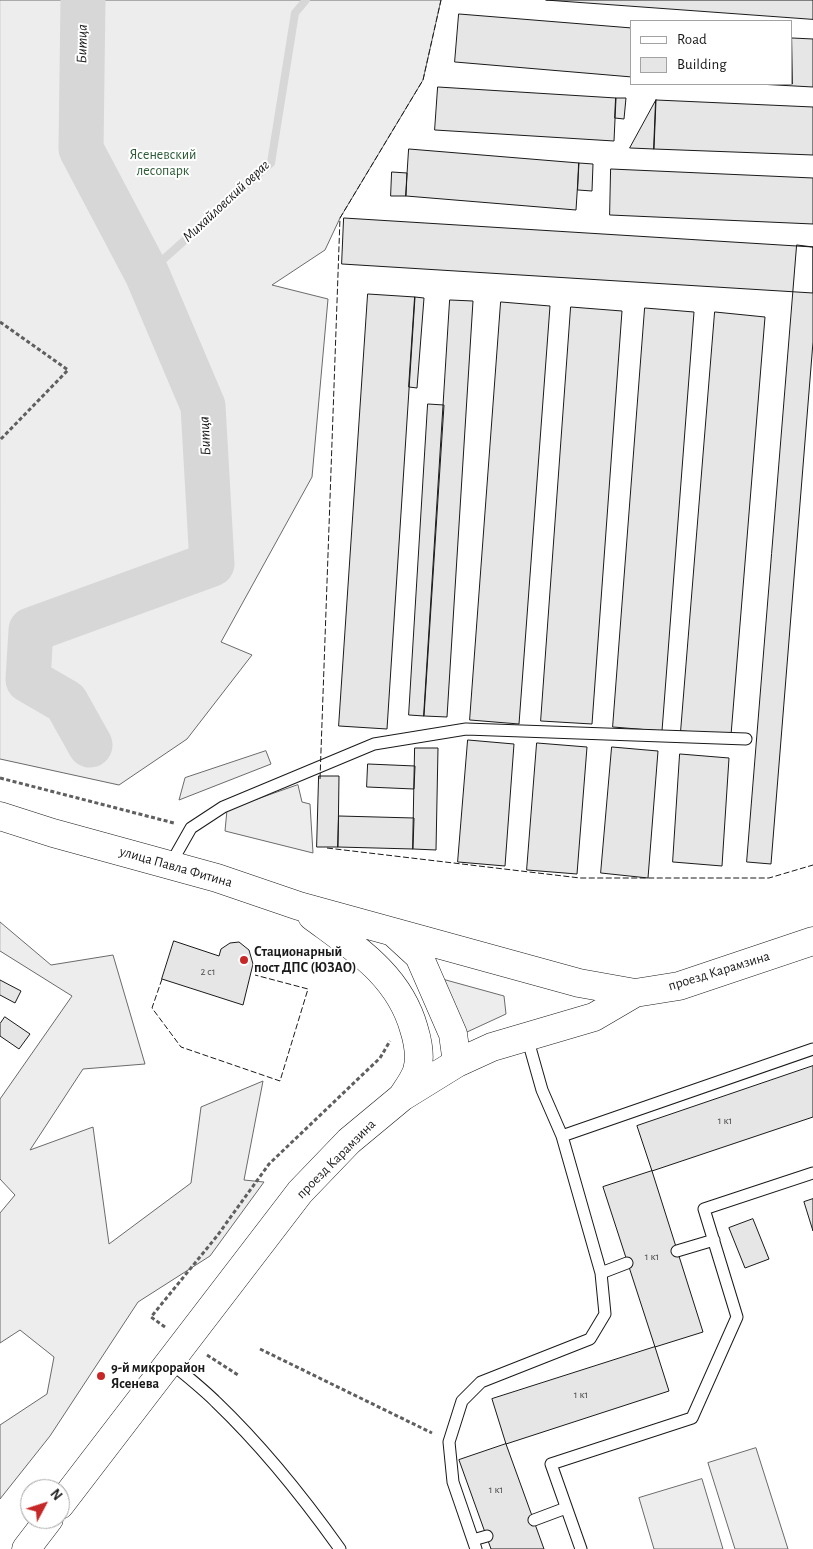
<!DOCTYPE html>
<meta charset="utf-8">
<style>
body{margin:0}
#map{position:relative;width:813px;height:1549px;overflow:hidden;background:#fff;font-family:"Alegreya Sans",sans-serif}
canvas{display:block}
.legend{position:absolute;left:630px;top:20px;width:162px;height:65px;box-sizing:border-box;background:#fff;border:1px solid #a3a3a3;margin:0;padding:6px 9px;list-style:none;font-size:15px;color:#1a1a1a}
.legend li{display:flex;align-items:center;gap:10px;height:25px}
.legend b{width:25px;border:1px solid #a3a3a3}
.north{position:absolute;left:20px;top:1479px;width:50px;height:50px;box-sizing:border-box;background:#fff;border:1px solid #a3a3a3;border-radius:50%;rotate:50deg;font-size:14px;font-weight:700;line-height:20px;text-align:center;color:#1a1a1a}
.north::after{content:'';display:block;margin:auto;width:18px;height:22px;background:#c62828;clip-path:polygon(50% 0,100% 100%,50% 72%,0 100%)}
</style>
<div id="map">
<canvas width="813" height="1549"></canvas>
<ul class="legend">
<li><b style="height:6px;background:#fff"></b>Road</li>
<li><b style="height:14px;background:#e6e6e6"></b>Building</li>
</ul>
<div class="north">N</div>
</div>
<script>
const c = document.querySelector('canvas').getContext('2d');
c.lineJoin = 'round';
function fillPath(path, color) { c.fillStyle = color; c.fill(path, 'evenodd'); }
function trace(path, color, width, dash) { c.strokeStyle = color; c.lineWidth = width; c.lineCap = dash ? 'butt' : 'round'; c.setLineDash(dash || []); c.stroke(path); }
function label(font, color, halo, rows, align = 'center') {
  c.font = font + ' "Alegreya Sans",sans-serif'; c.lineWidth = 4; c.setLineDash([]); c.textBaseline = 'middle'; c.strokeStyle = halo; c.fillStyle = color; for (const [text, x, y, turn = 0] of rows) {
    c.save(); c.translate(x, y); c.rotate((+turn || 0) * Math.PI / 180); c.textAlign = isNaN(turn) ? turn : align; if (halo) c.strokeText(text, 0, 0); c.fillText(text, 0, 0); c.restore();
  }
}
const built = new Path2D(`
 M0 0H441L423 80 340 218 325 250 272 285 328 299 312 477 221 642 252 655 187 739 119 785 0 759Z
 M266 751 271 764 179 800 185 778Z
 M298 785 302 802 310 804 313 853 225 831 227 810Z
 M0 922 51 965 113 955 145 1064 83 1069 30 1150 93 1127 109 1244 191 1183 201 1107 263 1081 244 1180 264 1182 210 1256 138 1302 50 1436 0 1499V1425L47 1394 54 1357 20 1330 0 1343V1213L15 1195 0 1179V1099L72 996 0 951Z
 M435 977 504 996 506 1014 467 1032 456 1026Z
 M756 1448 788 1549H735L708 1463Z
 M702 1479 723 1549H654L639 1498Z`);
const stream = new Path2D(`
 M147 274 271 163 295 13 306 0`);
const river = new Path2D(`
 M83 0 81 149 147 274 203 406 212 564 31 630 28 680 66 702 90 745`);
const building = new Path2D(`
 M546 0H813V19Z
 M459 14 632 28V77L455 62Z
 M792 38 813 39V87L758 84H792Z
 M438 87 616 98 614 141 435 130Z
 M616 98H626L624 119 615 118Z
 M656 100 654 149 630 148Z
 M656 100 813 107V155L654 149Z
 M409 149 579 163 576 210 406 196Z
 M579 163 593 164 592 191 578 190Z
 M611 169 813 178V224L610 215Z
 M392 172 407 173 406 196H391Z
 M344 218 813 247V293L342 264Z
 M797 245 813 247V342L771 864 747 862Z
 M368 294 415 297 387 729 339 726Z
 M415 297 424 298 417 388 409 387Z
 M450 300 473 301 447 717 424 716Z
 M501 302 550 306 519 724 470 720Z
 M571 307 622 311 592 724 541 721Z
 M645 308 694 312 662 731 613 727Z
 M715 312 765 317 731 735 681 731Z
 M428 404 444 405 424 716 409 715Z
 M468 740 514 744 505 866 458 862Z
 M537 743 587 747 577 874 527 870Z
 M612 747 658 751 648 878 601 873Z
 M415 748H438L436 850 413 849Z
 M680 754 729 758 722 866 673 862Z
 M368 764 415 766 414 789 367 787Z
 M319 776H339L338 847H317Z
 M339 816 414 818 413 849 338 847Z
 M174 941 219 956 221 949 230 943 239 942 249 950 253 964 243 1005 162 979Z
 M0 980 21 991 15 1003 0 995Z
 M5 1017 30 1034 19 1049 0 1036V1024Z
 M813 1066V1117L652 1171 637 1126Z
 M652 1171 703 1332 655 1347 603 1187Z
 M813 1199V1231L804 1202Z
 M753 1219 769 1259 745 1268 729 1228Z
 M655 1347 669 1391 506 1444 492 1399Z
 M506 1444 544 1549H491L459 1460Z`);
const path = new Path2D(`
 M0 322 68 370 0 440
 M0 778 174 823
 M309 951 317 955
 M165 1327 151 1317 217 1236 269 1164 380 1058 390 1041
 M260 1349 432 1433
 M207 1355 238 1375`);
const lane = new Path2D(`
 M170 865 191 828 223 807 374 744 466 729 746 739
 M562 1136 813 1049
 M677 1251 714 1240
 M601 1273 627 1263
 M170 1362C185 1375 202 1388 216 1402 262 1446 303 1497 340 1549
 M534 1520 566 1508
 M473 1540 487 1536
 M476 1549 453 1482 449 1442 462 1401 481 1382 590 1339 605 1314 601 1273 562 1136 542 1090 527 1037
 M581 1549 551 1464 692 1418 737 1317 704 1209 813 1173`);
const secondary = new Path2D(`
 M0 816 53 833 217 878 299 906 579 983 635 993
 M312 916C355 948 399 975 414 1029 418 1042 421 1057 417 1071 414 1080 407 1089 402 1097
 M394 933 419 956 453 1034 457 1063
 M60 1505 300 1192 349 1141 402 1097 457 1063 492 1047 594 1017 635 993 679 986 813 941
 M26 1549 49 1519`);
const fence = new Path2D(`
 M320 779 340 218 423 80 441 0
 M327 848 580 878H769L813 865
 M162 979 152 1008 181 1047 280 1081 308 989 255 975`);
const markers = [
 [244,960,5,"#c62828"],
 [101,1376,5,"#c62828"]
];
const numberNames = [
 ["2 с1",208,972],
 ["1 к1",725,1121],
 ["1 к1",652,1257],
 ["1 к1",581,1395],
 ["1 к1",496,1490]
];
const parkNames = [
 ["Ясеневский",163,155],
 ["лесопарк",163,171]
];
const streetNames = [
 ["улица Павла Фитина",176,867,16],
 ["проезд Карамзина",719,971,-17],
 ["проезд Карамзина",336,1159,-45]
];
const poiNames = [
 ["Стационарный",254,952],
 ["пост ДПС (ЮЗАО)",254,968],
 ["9-й микрорайон",111,1368],
 ["Ясенева",111,1384]
];
const waterNames = [
 ["Битца",82,44,-89],
 ["Михайловский овраг",226,201,-43],
 ["Битца",205,436,-93]
];
fillPath(built, '#ededed');
trace(built, '#6a6a6a', 1);
trace(stream, '#d7d7d7', 8);
trace(river, '#d7d7d7', 45);
fillPath(building, '#e6e6e6');
trace(building, '#1a1a1a', 1);
trace(lane, '#1a1a1a', 13);
trace(secondary, '#1a1a1a', 29);
trace(path, '#5f5f5f', 3, [4, 2.5]);
trace(lane, '#fff', 11);
trace(secondary, '#fff', 28);
trace(fence, '#1a1a1a', 1, [6, 2.5]);
for (const [x, y, r, color] of markers) { const dot = new Path2D(); dot.arc(x, y, r, 0, 2 * Math.PI); c.fillStyle = color; c.fill(dot); trace(dot, '#fff', 2); }
label('11px', '#4d4d4d', null, numberNames);
label('14px', '#2b5a34', '#fff', parkNames);
label('14px', '#1a1a1a', '#fff', streetNames);
label('bold 14px', '#1a1a1a', '#fff', poiNames, 'left');
label('italic 15px', '#1a1a1a', '#fff', waterNames);
</script>
